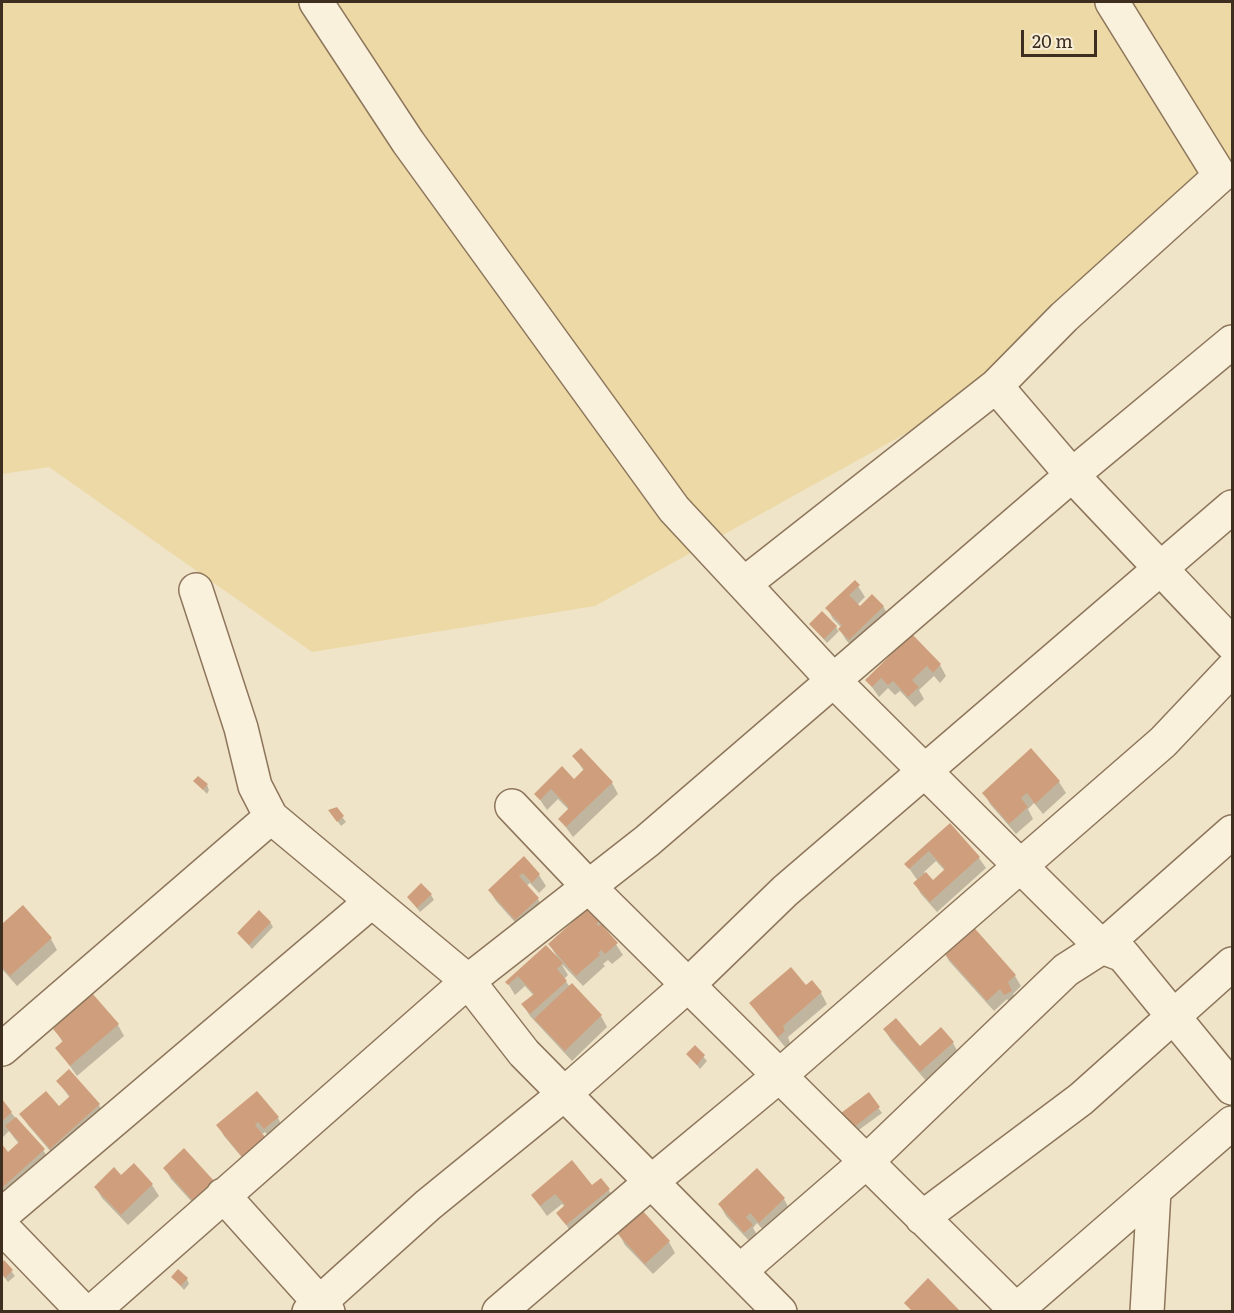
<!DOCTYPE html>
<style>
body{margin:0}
#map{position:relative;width:1234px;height:1313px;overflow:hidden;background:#f0e4c8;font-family:Literata,serif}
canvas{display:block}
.frame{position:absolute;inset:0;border:3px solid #3d2e20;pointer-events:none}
.scale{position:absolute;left:1021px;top:30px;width:76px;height:27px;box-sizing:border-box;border:3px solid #3d2e20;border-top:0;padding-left:8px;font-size:18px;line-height:21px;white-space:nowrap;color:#3d2e20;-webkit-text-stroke:4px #f7eed8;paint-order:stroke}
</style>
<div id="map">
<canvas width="1234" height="1313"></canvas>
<div class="frame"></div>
<div class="scale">20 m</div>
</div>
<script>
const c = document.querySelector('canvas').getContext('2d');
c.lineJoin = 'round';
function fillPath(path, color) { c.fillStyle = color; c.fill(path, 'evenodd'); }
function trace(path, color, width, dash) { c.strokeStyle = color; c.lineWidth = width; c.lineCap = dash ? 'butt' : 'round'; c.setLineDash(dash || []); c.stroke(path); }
const sand = new Path2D(`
 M2 2H1232V175L1049 354 595 606 312 652 49 467 2 474Z`);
const shadow = new Path2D(`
 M858 586 865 597 857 605 860 608 883 606 889 617 856 650 846 640 840 630 827 643 811 625 836 626 838 631 842 628 833 619 827 608Z
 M912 636 940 665 946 676 940 683 934 676 919 690 924 699 915 707 900 691 895 695 888 688 879 697 867 680Z
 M1031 750 1059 782 1066 793 1043 814 1034 803 1028 809 1033 819 1016 834 990 804 984 793Z
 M574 756 612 783 618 794 573 837 560 819 569 810 558 799 547 810 536 794 574 781 584 771Z
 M195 781 207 785 209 790 207 794Z
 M336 809 346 822 341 826 333 815Z
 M950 825 979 858 986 868 937 912 921 894 915 884 918 881 906 864ZM936 861 945 871 933 882 924 872Z
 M524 858 539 875 546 886 539 893 530 883 526 886 538 899 544 910 522 930 496 901 489 890Z
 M431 895 434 900 420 912 408 897Z
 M23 907 51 939 57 950 17 986 2 969V926Z
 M600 920 623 955 612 964 608 960 603 964 605 966 583 986 561 963 568 975 564 979 570 987 601 1016 607 1027 572 1061 530 1016 523 1005 534 996 525 986 515 995 507 982 546 947 557 957 550 945Z
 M270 922 273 927 252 949 238 933Z
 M943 950 1015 976 1021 986 1013 994 1017 1002 1011 1006 1007 999 994 1011 949 961Z
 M806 987 821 993 827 1004 788 1037 790 1043 785 1047 758 1014 751 1003Z
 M118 1025 124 1036 77 1076 57 1048 63 1043 55 1029Z
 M884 1029 920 1048 953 1043 959 1054 927 1082 891 1040Z
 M695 1047 707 1061 700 1069 688 1054Z
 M58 1081 99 1105 105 1116 57 1159 28 1125 21 1115 59 1108 70 1098Z
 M257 1093 278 1118 284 1129 271 1139 265 1132 261 1135 250 1167 224 1136 218 1125Z
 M868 1094 882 1113 856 1132 846 1118Z
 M2 1102 43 1150 50 1161 2 1199V1146L8 1154 19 1144 9 1131 2 1138Z
 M184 1150 201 1212 171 1179 165 1168Z
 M134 1165 152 1185 159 1196 128 1225 102 1198 96 1188 121 1177Z
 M757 1170 784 1199 790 1210 766 1233 757 1223 753 1228 758 1236 751 1243 726 1216 720 1205Z
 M592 1187 608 1189 615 1200 573 1235 558 1213 565 1207 562 1204 547 1216 532 1195Z
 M642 1212 669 1242 675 1253 653 1274 625 1245 619 1234Z
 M4 1262 15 1276 8 1282 2 1274V1265Z
 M173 1277 187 1279 189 1284 184 1290Z`);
const building = new Path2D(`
 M855 580 860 585 849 595 860 606 872 594 884 606 849 640 838 629 842 625 825 608Z
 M822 611 837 626 824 639 809 624Z
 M912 634 941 664 933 673 927 666 912 680 919 687 908 697 893 681 888 685 881 678 872 687 865 680Z
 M581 748 613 782 566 827 558 819 569 808 551 789 540 800 534 794 562 766 574 779 584 769 572 756Z
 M1031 748 1060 781 1035 804 1027 793 1021 798 1028 807 1009 824 982 793Z
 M198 776 208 784 203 790 193 781Z
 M337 807 344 816 337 822 328 810Z
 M950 823 980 857 930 902 913 883 926 872 933 880 945 869 929 851 909 869 904 864Z
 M524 856 540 874 532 883 523 873 519 876 539 898 515 920 488 890Z
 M421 883 432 894 417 908 407 897Z
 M23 905 52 938 10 976 2 967V924Z
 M589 907 601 920 596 924 599 926 601 924 618 943 605 954 601 950 598 953 600 955 576 976 548 944Z
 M259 910 271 922 249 945 237 933Z
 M970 923 1016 975 1008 982 1012 991 1004 995 1000 989 987 1001 941 950Z
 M546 945 563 963 557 969 567 981 530 1014 521 1004 534 994 518 976 508 985 505 982Z
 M791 967 806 985 812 980 822 992 783 1026 785 1031 778 1037 749 1003Z
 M572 983 602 1015 565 1051 534 1019Z
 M85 985 119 1024 70 1066 55 1048 63 1041 53 1029 64 1018 66 1013Z
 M896 1018 920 1046 941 1027 954 1042 920 1072 883 1029Z
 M695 1045 705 1055 697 1065 686 1054Z
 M69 1069 100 1104 50 1149 19 1114 46 1091 59 1106 70 1096 56 1081Z
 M257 1091 279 1117 264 1129 258 1122 255 1125 266 1138 242 1157 216 1125Z
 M869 1092 880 1107 853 1128 841 1113Z
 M2 1099 12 1112 2 1121Z
 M16 1117 45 1149 2 1188V1144L8 1152 19 1142 5 1126Z
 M184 1148 215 1182 194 1202 163 1168Z
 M572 1160 592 1185 601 1178 610 1189 566 1225 556 1213 565 1205 555 1194 540 1206 531 1195Z
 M134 1163 153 1184 121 1215 94 1187 114 1167 121 1175Z
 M757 1168 785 1198 759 1223 750 1213 746 1217 753 1225 744 1233 718 1204Z
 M642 1210 670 1241 645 1264 617 1233Z
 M4 1260 13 1270 5 1278 2 1274V1263Z
 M178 1269 188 1278 181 1286 171 1277Z
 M928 1278 961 1312H913L904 1303Z`);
const minor = new Path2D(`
 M316 2 408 142 674 509 834 681 1102 947 1232 832
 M1112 2 1220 176 1064 317 996 386 1072 475 1232 644
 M744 584 996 386
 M196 590 241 728 255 786 271 817 468 981 524 1053 780 1312
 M512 806 588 886 1016 1310
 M2 1049 271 817
 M223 1195 328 1312
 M2 1215 372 901
 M922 1218 1081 1099 1232 964
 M2 1227 84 1312
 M740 1271 866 1162 1066 970 1102 947 1123 955 1232 1088
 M92 1312 468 981 647 841 1072 475 1232 342
 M309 1312 428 1205 563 1095 688 985 785 891 1232 507
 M499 1312 651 1182 779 1076 1163 742 1232 669
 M1014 1312 1232 1123
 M1147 1312 1154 1191`);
fillPath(sand, '#ecd9a5');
fillPath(shadow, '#0003');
fillPath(building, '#cf9f7d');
trace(minor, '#8d765c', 36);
trace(minor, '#faf1dc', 33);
</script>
